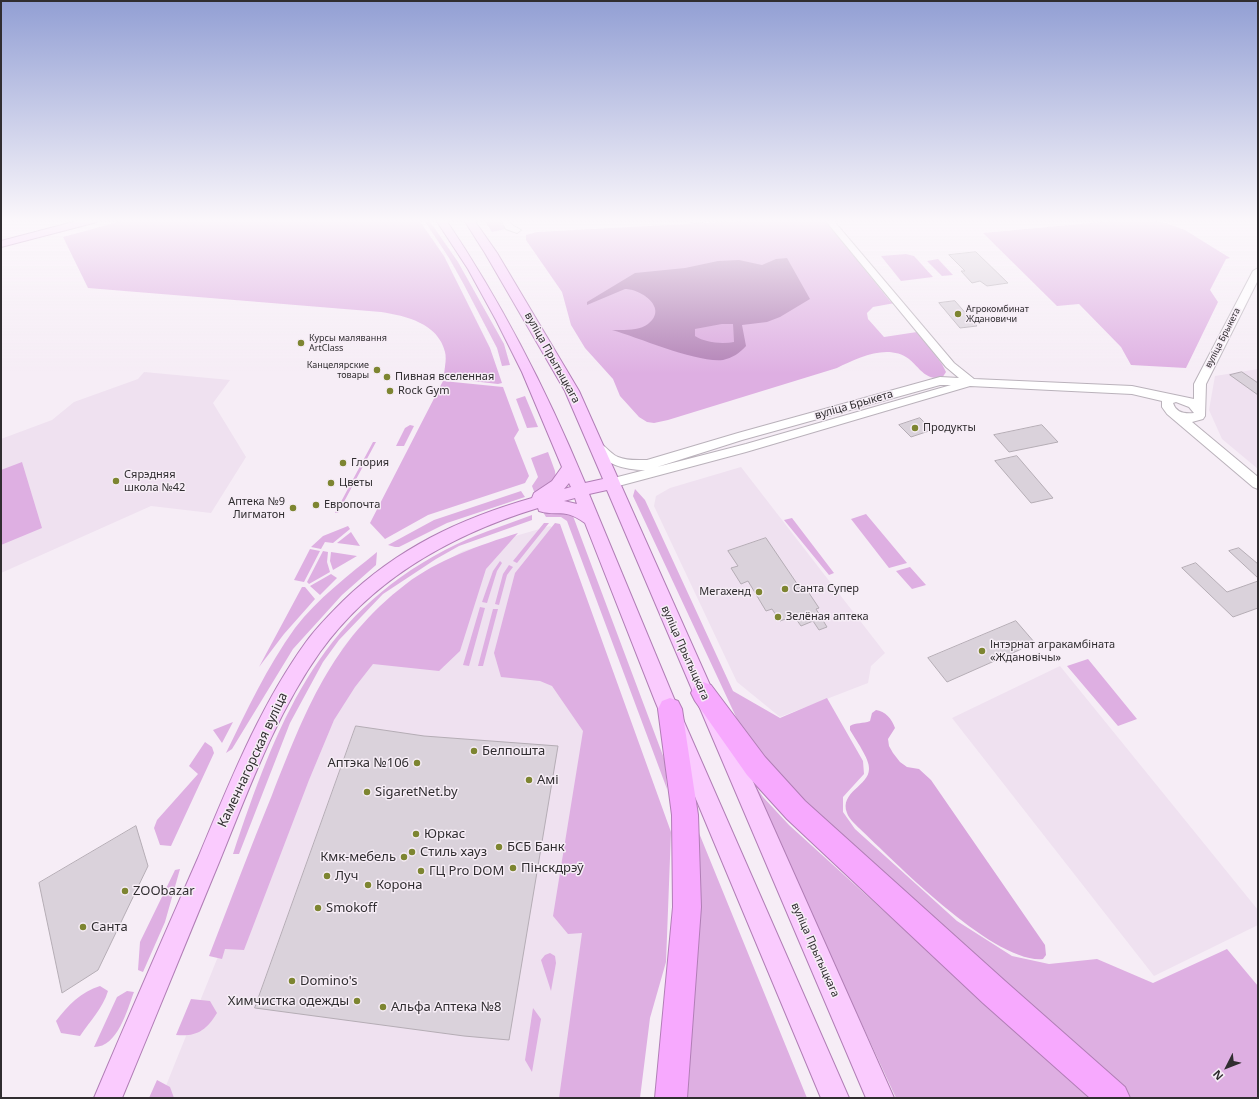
<!DOCTYPE html>
<meta charset="utf-8">
<style>
body{margin:0}
#map{position:relative;width:1259px;height:1099px;overflow:hidden;background:#f6edf6;font-family:"Noto Sans",sans-serif}
canvas{display:block}
.frame{position:absolute;inset:0;border:2px solid #302d30;pointer-events:none}
.north{position:absolute;left:1207px;top:1047px;width:40px;height:40px;-webkit-text-stroke:3px #f6edf6;paint-order:stroke;rotate:228deg;font-size:11px;font-weight:700;line-height:16px;text-align:center;color:#302d30}
.north::after{content:'';display:block;margin:auto;width:14px;height:18px;background:#302d30;clip-path:polygon(50% 0,100% 100%,50% 72%,0 100%)}
</style>
<div id="map">
<canvas width="1259" height="1099"></canvas>
<div class="frame"></div>
<div class="north">N</div>
</div>
<script>
const c = document.querySelector('canvas').getContext('2d');
c.lineJoin = 'round';
function fillPath(path, color) { c.fillStyle = color; c.fill(path, 'evenodd'); }
function trace(path, color, width, dash) { c.strokeStyle = color; c.lineWidth = width; c.lineCap = dash ? 'butt' : 'round'; c.setLineDash(dash || []); c.stroke(path); }
function label(font, color, halo, rows, align = 'center') {
  c.font = font + ' "Noto Sans",sans-serif'; c.lineWidth = 3; c.setLineDash([]); c.textBaseline = 'middle'; c.strokeStyle = halo; c.fillStyle = color; for (const [text, x, y, turn = 0] of rows) {
    c.save(); c.translate(x, y); c.rotate((+turn || 0) * Math.PI / 180); c.textAlign = isNaN(turn) ? turn : align; if (halo) c.strokeText(text, 0, 0); c.fillText(text, 0, 0); c.restore();
  }
}
const built = new Path2D(`
 M1258 369V469L1222 439 1209 410 1215 376Z
 M144 372 230 380 213 403 246 457 211 513 151 506 1 573V439L52 420 74 402 138 379Z
 M741 467 885 653 871 666 868 683 780 717 737 682 654 506 656 496 670 488Z
 M550 526 561 533 663 820 591 1098H161L342 649 353 635 406 584 463 551Z
 M1060 666 1258 910V925L1154 976 952 718Z`);
const green = new Path2D(`
 M125 220H419L444 256 490 348 502 383 498 384 446 378 444 377C444 369 447 360 445 352 438 323 406 316 381 312L88 288 63 237Z
 M424 220H429L458 262 504 344 510 365 502 366 497 348 463 283 449 258Z
 M484 220H498L506 229 492 232Z
 M762 220H825L890 301 895 303 873 307 867 313 868 319 884 337 917 332 942 364 946 372 942 378C925 380 921 369 909 359 888 343 857 358 837 368L668 420 654 423 647 422 639 417 620 396 613 379 585 348 571 325 562 292 526 240V235L537 232Z
 M1143 220 1163 222 1185 230 1230 258 1226 259 1210 290 1218 302 1186 368 1131 365 1121 347 1079 304 1057 306 983 233 1113 221Z
 M906 254 914 256 933 277 901 281 881 256Z
 M938 259 953 275 942 276 927 261Z
 M443 381 503 387 519 430 514 438 529 476 525 483 428 515 385 539 370 523Z
 M525 396 538 427 527 428 516 399Z
 M410 425 414 426 404 446H396L405 428Z
 M373 442H376L338 513H335Z
 M548 452 555 471 556 479 535 494 532 486 538 477 531 458Z
 M22 462 42 528 1 545V470Z
 M635 489 645 500 733 691 780 718 827 698 863 761 864 774 843 797V812L855 829 957 921 1012 956 1049 964 1097 959 1153 983 1227 949 1258 986V1098H1132L808 811 767 768 737 719 633 496Z
 M521 491 525 497 447 523 399 547H395L388 545 434 520Z
 M550 510H561L573 516 665 761 667 789 567 521 561 517H546L543 512Z
 M866 514 907 563 889 568 851 519Z
 M532 515V520L459 546 436 559 383 594 339 640 323 662 290 723 239 854H233C277 724 316 618 445 550 473 535 503 526 532 515Z
 M792 518 834 573 829 575 784 520Z
 M544 523H549L517 563 513 561Z
 M555 523 560 524 671 832 666 962 650 1018 640 1098H559L582 933 568 934 553 916 583 731 552 686 540 681 501 677 494 653 515 573Z
 M348 526 350 529 333 543 325 542 321 549 311 547 323 536Z
 M351 532 360 546 337 543Z
 M518 533 486 569 460 651 439 671 373 664 355 687 334 720 309 780 244 950 225 949 222 959 209 956C230 902 250 848 272 795 305 712 331 641 406 584 437 560 480 545 518 533Z
 M310 549 320 551 304 582 294 580Z
 M323 551 328 552 327 562 330 572 309 584 307 582Z
 M331 552 357 556 333 570 330 561Z
 M377 552 376 565 342 595 293 649 232 749 226 753C247 710 267 667 295 628 318 598 349 575 377 552Z
 M500 561 502 563 497 571 487 603 482 602 493 571Z
 M509 565 513 567 507 575 499 605 495 604 503 574Z
 M910 567 926 585 912 589 896 571Z
 M331 574 337 578 320 595 310 586Z
 M302 587H305L315 599 284 634 259 667Z
 M480 607 485 608 469 666 463 665Z
 M493 609H498L483 666H478Z
 M1088 659 1137 719 1118 726 1067 666Z
 M233 722 222 743 213 730Z
 M205 742 212 747 214 753 171 846 160 845 154 828 157 820 198 774 189 766Z
 M743 767 763 797 789 825 1090 1098H896Z
 M699 833 807 1098H681Z
 M180 869 165 922 143 972 138 970 140 942 175 870Z
 M550 953 555 956 556 963 551 991 541 960 545 955Z
 M100 986 108 991C103 1008 90 1021 80 1036L61 1033 56 1021C68 1005 81 992 100 986Z
 M127 991 134 992C127 1010 118 1047 94 1047L117 997Z
 M191 999 210 1001 217 1013C206 1031 196 1037 176 1035Z
 M533 1008 541 1019 532 1072 525 1060Z
 M157 1080 170 1087 174 1098H149Z`);
const forest = new Path2D(`
 M722 324H733L734 342C722 344 706 343 695 336L694 329Z
 M876 710C885 711 892 719 895 728L888 739 889 746 893 753 900 762 907 767 919 769 931 780 1045 945 1046 955 1043 959C994 964 894 861 859 828 855 824 849 819 847 813 839 792 869 786 869 769 870 759 855 739 850 730V726C856 722 863 724 870 721L872 713Z`);
const water = new Path2D(`
 M787 258 810 299 780 317 767 322 742 325 746 346C740 353 732 358 723 360 697 363 640 338 612 330 624 330 639 331 648 324 669 308 641 289 625 289L587 305V302L635 273 685 268 718 261 739 260 762 265 776 259ZM722 324H733L734 342C722 344 706 343 695 336V329Z`);
const building = new Path2D(`
 M976 252 1008 283 987 286 980 281 972 283 961 271H965L949 255Z
 M955 301 977 326 960 328 939 303Z
 M1242 372 1258 383V395L1230 375Z
 M920 418 932 430 911 437 899 425Z
 M1042 425 1058 442 1009 452 994 435Z
 M1017 456 1053 498 1031 503 995 461Z
 M766 538 802 591 807 590 819 608 816 609 827 627 819 630 813 621 801 626 794 616 780 621 772 609 766 611 748 581 741 584 731 568 738 566 728 551Z
 M1239 548 1258 564V578L1229 551Z
 M1196 563 1227 592 1258 581V608L1233 617 1182 568Z
 M1016 621 1035 643 947 682 928 658Z
 M356 726 424 736 558 746 509 1040 464 1036 255 1008Z
 M136 826 148 866 98 970 62 993 39 883Z`);
const minor = new Path2D(`
 M501 220H509L512 225 521 230 517 233 506 229Z
 M689 220H703L702 222 693 223Z
 M825 220H833L954 363 974 379 1132 386 1194 399V384L1253 271 1258 268V280L1206 384 1205 416 1203 419 1192 422 1258 477V489L1253 487 1167 414 1162 407V401L1132 394 970 386 746 452 611 488 606 486 605 483 606 480 645 470C623 470 606 464 591 448L589 445 591 442C602 439 608 453 618 457 627 461 637 460 647 460L738 433 940 377 959 378 946 367ZM940 385H951L746 444 657 467 742 440ZM1176 402 1189 407 1194 413C1185 414 1176 413 1173 403Z`);
const major = new Path2D(`
 M81 220H98L97 222 1 247V241Z
 M436 220H446C502 303 547 391 585 483L603 479 565 391 485 253 464 220H474L497 253 579 391 894 1098H866L607 490 589 494 675 701 849 1098H821L655 701 585 523C563 507 558 517 539 511L538 508C453 534 373 578 320 652 276 714 249 789 220 860 187 939 155 1019 122 1098H94C128 1017 163 938 198 858 229 784 259 707 306 642 317 627 330 614 343 601 398 548 459 519 532 498L534 493 552 481 562 467 522 372 496 320 468 269ZM569 483 571 487 564 489ZM575 498 577 504 564 501Z`);
const highway = new Path2D(`
 M703 682 711 685 765 757 805 801 1005 981 1125 1087 1130 1098H1090L983 1003 787 819 747 775 695 701 691 693 695 685Z
 M670 698 678 701 682 709 698 815 701 907 687 1098H655L673 907 672 815 658 709 662 701Z`);
const markers = [
 [958,314,4,"#7d8531"],
 [301,343,4,"#7d8531"],
 [377,370,4,"#7d8531"],
 [387,377,4,"#7d8531"],
 [390,391,4,"#7d8531"],
 [915,428,4,"#7d8531"],
 [343,463,4,"#7d8531"],
 [116,481,4,"#7d8531"],
 [331,483,4,"#7d8531"],
 [316,505,4,"#7d8531"],
 [293,508,4,"#7d8531"],
 [785,589,4,"#7d8531"],
 [759,592,4,"#7d8531"],
 [778,617,4,"#7d8531"],
 [982,651,4,"#7d8531"],
 [474,751,4,"#7d8531"],
 [417,763,4,"#7d8531"],
 [529,780,4,"#7d8531"],
 [367,792,4,"#7d8531"],
 [416,834,4,"#7d8531"],
 [499,847,4,"#7d8531"],
 [412,852,4,"#7d8531"],
 [404,857,4,"#7d8531"],
 [513,868,4,"#7d8531"],
 [421,871,4,"#7d8531"],
 [327,876,4,"#7d8531"],
 [368,885,4,"#7d8531"],
 [125,891,4,"#7d8531"],
 [318,908,4,"#7d8531"],
 [83,927,4,"#7d8531"],
 [292,981,4,"#7d8531"],
 [357,1001,4,"#7d8531"],
 [383,1007,4,"#7d8531"]
];
const farPoinames = [
 ["Агрокомбинат",966,309],
 ["Ждановичи",966,319],
 ["Курсы малявання",309,338],
 ["ArtClass",309,348],
 ["Канцелярские",369,365,"right"],
 ["товары",369,375,"right"]
];
const farStreetnames = [
 ["вуліца Брыкета",1223,338,-63]
];
const streetNames = [
 ["вуліца Прытыцкага",552,358,61],
 ["вуліца Брыкета",854,405,-16],
 ["вуліца Прытыцкага",685,653,66],
 ["вуліца Прытыцкага",815,950,66]
];
const poiNames = [
 ["Пивная вселенная",395,377],
 ["Rock Gym",398,391],
 ["Продукты",923,428],
 ["Глория",351,463],
 ["Сярэдняя",124,475],
 ["школа №42",124,488],
 ["Цветы",339,483],
 ["Аптека №9",285,502,"right"],
 ["Лигматон",285,515,"right"],
 ["Европочта",324,505],
 ["Санта Супер",793,589],
 ["Мегахенд",751,592,"right"],
 ["Зелёная аптека",786,617],
 ["Інтэрнат агракамбіната",990,645],
 ["«Ждановічы»",990,658]
];
const nearPoinames = [
 ["Белпошта",482,751],
 ["Аптэка №106",409,763,"right"],
 ["Амі",537,780],
 ["SigaretNet.by",375,792],
 ["Юркас",424,834],
 ["БСБ Банк",507,847],
 ["Стиль хауз",420,852],
 ["Кмк-мебель",396,857,"right"],
 ["Пінскдрэў",521,868],
 ["ГЦ Pro DOM",429,871],
 ["Луч",335,876],
 ["Корона",376,885],
 ["ZOObazar",133,891],
 ["Smokoff",326,908],
 ["Санта",91,927],
 ["Domino's",300,981],
 ["Химчистка одежды",349,1001,"right"],
 ["Альфа Аптека №8",391,1007]
];
const nearStreetnames = [
 ["Каменнагорская вуліца",253,760,-65]
];
fillPath(built, '#efe1f0');
fillPath(green, '#deafe2');
fillPath(forest, '#d9a6dd');
fillPath(water, '#b180b5');
fillPath(building, '#dad2db');
trace(building, '#b5adb5', 1);
trace(minor, '#bab2bb', 2);
trace(major, '#b17eb6', 2);
trace(highway, '#b17eb6', 2);
fillPath(minor, '#fff');
fillPath(major, '#facbfe');
fillPath(highway, '#f7a9fe');
const sky = c.createLinearGradient(0, 0, 0, 374);
sky.addColorStop(0, '#929fd4');
sky.addColorStop(0.59, '#fbf7fb');
sky.addColorStop(1, '#fbf7fb00');
c.fillStyle = sky;
c.fillRect(0, 0, 1259, 374);
for (const [x, y, r, color] of markers) { const dot = new Path2D(); dot.arc(x, y, r, 0, 2 * Math.PI); c.fillStyle = color; c.fill(dot); trace(dot, '#f6edf6', 1.5); }
label('9px', '#302d30', '#f6edf6', farPoinames, 'left');
label('9px', '#302d30', '#f6edf6', farStreetnames);
label('11px', '#302d30', '#f6edf6', streetNames);
label('11px', '#302d30', '#f6edf6', poiNames, 'left');
label('13px', '#302d30', '#f6edf6', nearPoinames, 'left');
label('13px', '#302d30', '#f6edf6', nearStreetnames);
</script>
